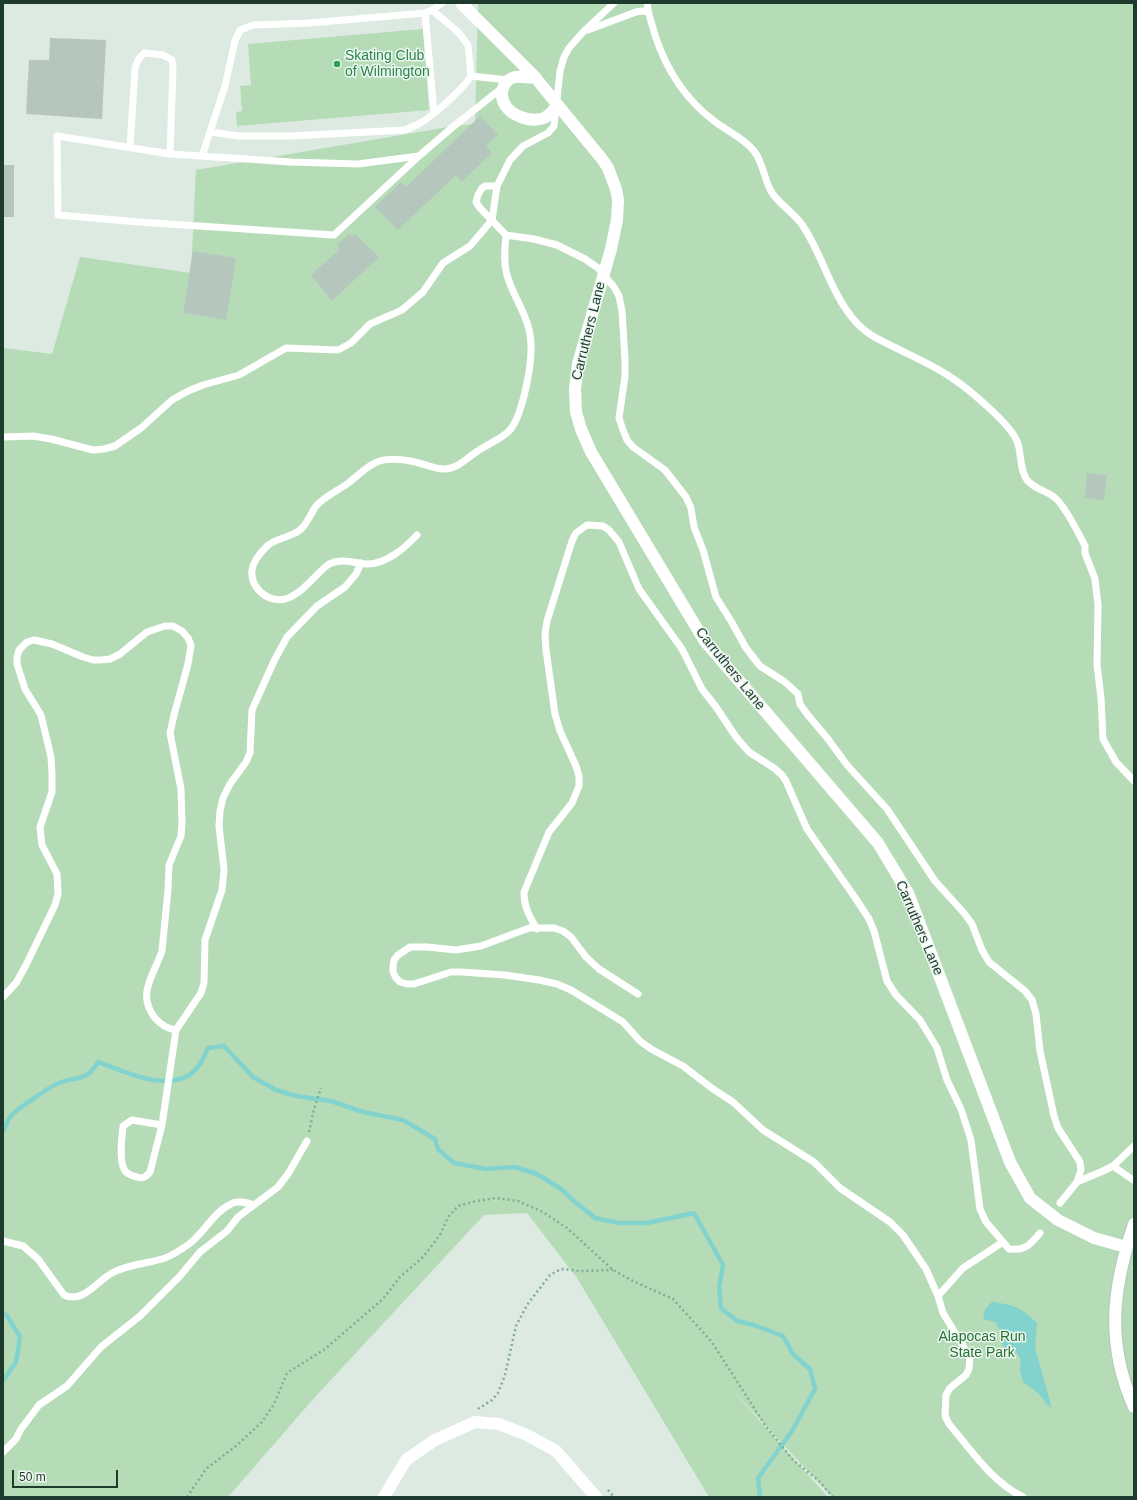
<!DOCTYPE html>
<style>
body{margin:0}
#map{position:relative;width:1137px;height:1500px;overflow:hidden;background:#ddeae2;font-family:Arial,sans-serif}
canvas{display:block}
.frame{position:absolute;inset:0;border:4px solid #1e3a2d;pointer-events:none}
.scale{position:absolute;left:12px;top:1470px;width:106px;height:18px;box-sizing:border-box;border:2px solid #1e3a2d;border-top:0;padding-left:5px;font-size:12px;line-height:14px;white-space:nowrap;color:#1e3a2d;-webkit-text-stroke:3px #edf7f0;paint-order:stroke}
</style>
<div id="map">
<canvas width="1137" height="1500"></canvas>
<div class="frame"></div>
<div class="scale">50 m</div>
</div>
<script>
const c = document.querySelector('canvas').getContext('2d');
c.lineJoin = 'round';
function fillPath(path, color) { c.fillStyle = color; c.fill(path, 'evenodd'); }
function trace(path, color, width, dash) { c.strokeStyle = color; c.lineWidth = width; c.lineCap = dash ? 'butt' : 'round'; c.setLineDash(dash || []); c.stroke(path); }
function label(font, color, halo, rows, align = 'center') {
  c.font = font + ' Arial,sans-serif'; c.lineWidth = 3; c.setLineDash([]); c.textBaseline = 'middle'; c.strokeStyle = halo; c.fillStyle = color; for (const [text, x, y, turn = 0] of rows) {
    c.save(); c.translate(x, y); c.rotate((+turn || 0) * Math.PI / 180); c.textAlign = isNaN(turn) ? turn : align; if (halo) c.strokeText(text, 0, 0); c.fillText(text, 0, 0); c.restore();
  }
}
const green = new Path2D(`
 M478 3H1134V1497H832L726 1383 828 1497H709L577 1278 527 1213 484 1215 315 1397 228 1497H3V348L52 354 80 257 191 273 196 170 454 126 475 124Z
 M423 29 429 110 237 126 236 112 242 111 240 86 251 85 248 44Z`);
const water = new Path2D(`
 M992 1302C1014 1305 1021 1307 1037 1323L1035 1348 1050 1401 1051 1409 1039 1394 1023 1382 1020 1371 1021 1360 1016 1352 1008 1351 1002 1345V1333L995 1322 983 1319 985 1309Z`);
const stream = new Path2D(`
 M3 1131C5 1127 7 1122 10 1117 14 1111 51 1086 59 1083 78 1075 85 1083 98 1062 124 1071 163 1091 189 1075 199 1069 204 1058 208 1048L224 1046 253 1077 276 1090 296 1096 331 1101 363 1112 403 1120 435 1139 438 1149 454 1163 486 1169 515 1167 537 1174 560 1188 574 1201 595 1218 619 1223H647L694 1213 723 1265 719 1287 721 1308 737 1321 754 1325 783 1336 793 1354 810 1369 815 1389 792 1431 758 1478 760 1497
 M3 1313 7 1316 20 1337 16 1362 3 1381`);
const building = new Path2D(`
 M50 38 106 40 102 119 26 114 29 60H49Z
 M480 116 498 135 486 146 492 153 461 182 456 175 398 230 375 207 401 182 406 187Z
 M3 165H14V217H3Z
 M349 234 352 236 355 234 379 257 332 301 311 275 340 249 337 245Z
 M193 251 236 258 226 320 183 313Z
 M1087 473 1107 475 1104 500 1085 498Z`);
const path = new Path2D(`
 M309 1132 314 1109 321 1088
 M478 1409 492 1400 498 1393 505 1375 516 1326 527 1305 550 1275 561 1269 580 1271 613 1270
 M608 1490 614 1497
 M187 1497 206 1469 236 1446 262 1422 274 1404 287 1373 325 1349 383 1299 400 1277 423 1257 440 1235 448 1217 458 1206 476 1201 496 1198 518 1201 543 1212 567 1228 613 1270 633 1281 673 1299 711 1341 767 1428 793 1460 818 1480 833 1497`);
const lane = new Path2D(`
 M442 3 432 10 425 13 309 23 253 25 240 30 235 41 225 86 210 132 239 136H290L405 130C410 128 415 126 420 123 432 117 464 88 471 76L508 80
 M647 3C648 14 652 24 655 35 666 69 685 99 714 121 727 131 744 138 754 151 763 162 764 179 771 191 778 204 794 212 803 226 823 256 831 294 855 321 866 334 880 340 894 347 914 357 935 366 952 378 969 389 1010 424 1017 441 1022 453 1019 469 1027 480 1034 489 1045 490 1054 497 1064 504 1079 534 1085 546V553L1095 579 1098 605 1097 665 1101 698 1103 739 1116 762 1134 781
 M432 10 458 32 468 45 471 76
 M425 13 434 112
 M588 30 636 12 642 11 648 12
 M130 147 135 68 138 60 144 53 163 55 172 60 173 68 170 154
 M202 156 210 132
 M419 156 334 235 139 222 58 215 57 136 170 154 291 162 358 164 419 156 454 126 502 88
 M497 186H486L482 188 478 195 476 202 480 208 506 235 534 239 557 245 585 259 598 268 614 287 619 296 622 311 625 360V376L619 418 623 430 627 440 633 447 665 470 686 497 691 508 694 527 703 550 716 597 731 621 746 648 760 666 785 682 798 694 800 704 807 714 828 739 847 765 887 809 935 881 964 913 972 924 982 950 989 962 1025 991 1032 1000 1036 1014 1040 1051 1054 1116 1058 1128 1080 1162 1081 1170 1077 1182 1060 1203
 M3 437 33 436 51 439 93 450 104 449 115 446 141 428 172 400 188 391 203 385 239 375 286 348 338 350 351 343 370 324 402 310 423 292 443 263 470 246 492 220 497 186 510 160 523 146 548 133 554 126 560 71 564 57 569 48 583 32 614 3
 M417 535C405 548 385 565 366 564 353 563 342 558 329 564 315 574 303 594 285 599 268 603 250 588 252 570 253 562 261 552 267 546 275 539 286 538 295 533 305 529 310 515 316 506 324 497 337 491 347 484 357 477 365 467 377 462 387 458 404 459 415 462 424 464 432 468 442 469 456 470 464 460 475 453 485 445 500 440 509 431 522 418 531 368 531 350 532 318 515 303 507 275 503 262 505 248 506 235
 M537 929C529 916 524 907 524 892L549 832 572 803 579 786V776L576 766 560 731 555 714 546 650 545 634 547 621 572 541 576 533 587 525 603 526 609 530 619 542 639 589 682 649 702 689 716 707 736 737 749 752 774 768 782 775 786 781 807 829 856 899 869 919 874 931 887 981 896 995 920 1020 937 1048 947 1080 961 1109 971 1140 980 1209 986 1222 1009 1249C1025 1251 1030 1245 1040 1233
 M638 994 599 969 586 957 571 937 563 931 554 928H529L481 946 456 950 427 947H410L398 955 394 960 393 966V972L396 978 400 982 407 984H414L451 972H461L505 975 539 980 557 984 571 990 623 1022 640 1041 651 1049 683 1066 713 1089 733 1102 763 1130 814 1162 840 1188 890 1222 903 1235 926 1269 938 1296 943 1313 970 1357 969 1369 966 1375 950 1388 946 1395 945 1416 949 1424C971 1450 992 1482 1023 1497
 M3 997 16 983 26 965 55 905 58 894 57 874 42 845 41 837 40 827 52 792V775L51 757 41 715 25 689 17 664V657L19 650 27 642 34 640 52 644 83 657 93 660H101L110 659 120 654 147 632 165 626H173L182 631 188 638 191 645 188 664 174 715 170 733 181 789 182 824 181 836 169 865 168 890 162 951C154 975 136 994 155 1018 161 1025 167 1029 176 1030
 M162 1125 132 1120 123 1126C122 1137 118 1164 126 1172 129 1175 133 1176 137 1177 143 1179 146 1177 150 1172L162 1125 176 1030 201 993 204 983 205 940 222 890 223 880 224 869 219 826 220 811 223 798 230 784 246 762 250 753 252 710 274 661 287 637 317 606 345 587 356 574 361 563
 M1113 1166 1133 1180
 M1077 1182 1103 1171 1113 1166 1134 1146
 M3 1241 23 1246 38 1259 64 1295C83 1304 97 1281 112 1273 128 1264 148 1264 165 1258 173 1255 182 1249 189 1244 205 1232 214 1211 233 1203 240 1200 248 1203 254 1205
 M938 1296 963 1268 1003 1242
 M3 1452 16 1439 21 1429 39 1405 67 1386 101 1347 140 1316 180 1276 200 1252 227 1231 238 1217 278 1187 288 1174 307 1141`);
const street = new Path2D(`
 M461 3 534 76 602 159 608 168 616 189 618 200 617 220 611 249 578 364 575 389 576 412 581 429 591 452 704 640 878 843 908 893 1010 1162 1030 1198 1058 1220 1094 1238 1126 1247
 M536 78C530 78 521 76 515 77 502 80 499 95 505 105 512 116 531 123 544 118 550 115 554 110 557 105
 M384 1497 406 1460 435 1440 475 1422 499 1424 527 1435 556 1451 596 1497`);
const secondary = new Path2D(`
 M1134 1224C1112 1289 1106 1344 1134 1407`);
const markers = [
 [337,64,4,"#2e9e5b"]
];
const leisureNames = [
 ["Skating Club",345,56],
 ["of Wilmington",345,72]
];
const streetNames = [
 ["Carruthers Lane",589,331,-76],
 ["Carruthers Lane",730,669,51],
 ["Carruthers Lane",919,928,67]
];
const parkNames = [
 ["Alapocas Run",982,1337],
 ["State Park",982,1353]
];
fillPath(green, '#b5dcb7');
fillPath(water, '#82d2ce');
trace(stream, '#82d2ce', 4.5);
fillPath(building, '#b5c7bd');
trace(secondary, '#b0cabb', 14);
trace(path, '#7caf95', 2.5, [2, 3]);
trace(lane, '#fff', 7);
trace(street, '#fff', 12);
trace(secondary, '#fff', 12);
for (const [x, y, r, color] of markers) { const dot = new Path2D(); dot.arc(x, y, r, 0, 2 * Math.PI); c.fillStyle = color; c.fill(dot); trace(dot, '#edf7f0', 1.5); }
label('14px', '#27864d', '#edf7f0', leisureNames, 'left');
label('14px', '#1e3a2d', '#edf7f0', streetNames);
label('14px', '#277135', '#edf7f0', parkNames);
</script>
